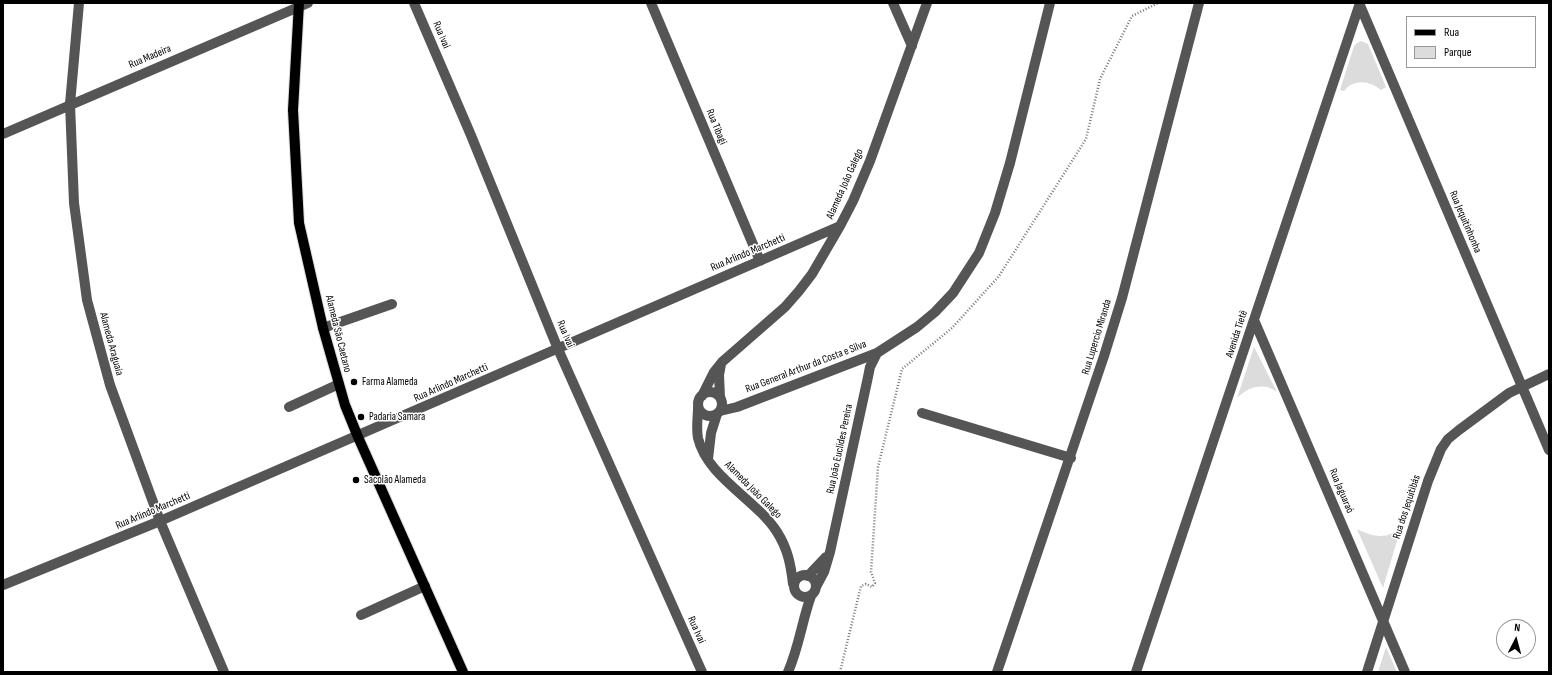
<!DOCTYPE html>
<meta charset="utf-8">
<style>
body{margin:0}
#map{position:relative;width:1552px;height:675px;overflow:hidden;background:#fff;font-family:"Sofia Sans Condensed",sans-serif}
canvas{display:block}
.frame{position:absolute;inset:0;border:4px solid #000;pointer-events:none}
.legend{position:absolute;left:1406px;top:16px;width:130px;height:52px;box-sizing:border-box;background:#fff;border:1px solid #999;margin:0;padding:5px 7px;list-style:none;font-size:12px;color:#000}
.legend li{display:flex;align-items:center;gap:8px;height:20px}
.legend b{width:20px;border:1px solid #999}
.north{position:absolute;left:1496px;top:619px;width:40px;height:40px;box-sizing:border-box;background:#fff;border:1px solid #999;border-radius:50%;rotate:6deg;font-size:11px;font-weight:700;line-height:16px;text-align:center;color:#000}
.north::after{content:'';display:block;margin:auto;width:14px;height:18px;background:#000;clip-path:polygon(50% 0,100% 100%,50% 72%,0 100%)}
</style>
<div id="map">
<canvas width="1552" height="675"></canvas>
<div class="frame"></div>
<ul class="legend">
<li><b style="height:5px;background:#000"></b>Rua</li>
<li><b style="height:11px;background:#dcdcdc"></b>Parque</li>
</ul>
<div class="north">N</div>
</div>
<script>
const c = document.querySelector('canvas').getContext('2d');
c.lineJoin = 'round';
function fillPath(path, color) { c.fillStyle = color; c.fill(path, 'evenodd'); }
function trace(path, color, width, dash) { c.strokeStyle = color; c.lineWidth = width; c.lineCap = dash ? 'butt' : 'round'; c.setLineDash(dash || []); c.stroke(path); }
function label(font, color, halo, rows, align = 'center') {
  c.font = font + ' "Sofia Sans Condensed",sans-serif'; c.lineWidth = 3; c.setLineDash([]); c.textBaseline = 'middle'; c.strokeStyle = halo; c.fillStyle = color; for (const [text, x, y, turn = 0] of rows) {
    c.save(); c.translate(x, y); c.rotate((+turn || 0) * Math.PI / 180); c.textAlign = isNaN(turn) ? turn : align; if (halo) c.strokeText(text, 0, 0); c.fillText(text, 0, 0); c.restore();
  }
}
const green = new Path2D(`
 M1361 41 1368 44 1386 87 1381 90C1369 80 1353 79 1344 91L1340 90 1354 46 1357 43Z
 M1254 347 1277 392C1264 382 1248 387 1237 398Z
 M1401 527 1383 588 1357 529C1372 537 1389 540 1401 527Z
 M1386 647 1397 672H1378Z`);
const path = new Path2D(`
 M840 672 861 586 866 584 872 587 875 583 871 572 878 467 902 369 952 328 999 276 1086 139 1100 79 1132 16 1158 3`);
const minor = new Path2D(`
 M79 3 70 104 74 203 87 300 110 385 160 521 224 672
 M414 3 470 133 558 349 702 672
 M651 3 760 261
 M893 3 912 46
 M1359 3 1549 450
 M3 134 308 3
 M1254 320 1405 672
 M323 328 392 304
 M698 404a12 12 0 1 1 24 0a12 12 0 1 1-24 0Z
 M702 396 714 372 722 362 785 307 799 291 812 274 840 226 853 201 870 161 927 3
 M720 397 719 375 721 364
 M289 407 339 384
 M698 407C698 417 696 428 698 438 707 477 756 499 777 532 788 549 791 566 793 584
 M720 411 737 407 877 353 917 327 935 312 953 293 979 253 995 213 1010 163 1050 3
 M922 413 1071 458
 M708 459 711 433 717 414
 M794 586a11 11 0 1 1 22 0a11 11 0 1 1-22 0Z
 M808 576 826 557
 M3 585 160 521 840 226
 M816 587 824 572 830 552 868 377 870 367 877 353
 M361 615 425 586
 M788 672C799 647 802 621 811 596
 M997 672 1104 356 1122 298 1199 3
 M1136 672 1360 3
 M1367 672 1428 481 1441 449 1448 439 1459 430 1509 393 1549 374`);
const major = new Path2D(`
 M299 3 293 110 299 223 323 328 345 405 358 437 463 672`);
const markers = [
 [354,382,4,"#000"],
 [361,417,4,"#000"],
 [356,480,4,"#000"]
];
const streetNames = [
 ["Rua Ivai",441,35,67],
 ["Rua Madeira",150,57,-23],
 ["Rua Tibagi",716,127,67],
 ["Alameda João Galego",845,184,-66],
 ["Rua Jequitinhonha",1465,222,67],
 ["Rua Arlindo Marchetti",748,253,-23],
 ["Alameda São Caetano",338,334,76],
 ["Rua Ivai",565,334,67],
 ["Avenida Tietê",1237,334,-72],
 ["Rua Lupercio Miranda",1097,337,-73],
 ["Alameda Araguaia",111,344,75],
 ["Rua General Arthur da Costa e Silva",806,367,-21],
 ["Rua Arlindo Marchetti",451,383,-24],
 ["Rua João Euclides Pereira",840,449,-78],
 ["Alameda João Galego",753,490,45],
 ["Rua Jaguaraó",1341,491,67],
 ["Rua dos Jequitibás",1407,507,-72],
 ["Rua Arlindo Marchetti",153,511,-23],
 ["Rua Ivai",696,630,66]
];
const poiNames = [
 ["Farma Alameda",362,382],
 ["Padaria Samara",369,417],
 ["Sacolão Alameda",364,480]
];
fillPath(green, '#dcdcdc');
trace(major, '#dbdbdb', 12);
trace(path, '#777', 2.5, [1, 2]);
trace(minor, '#555', 10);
trace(major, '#000', 10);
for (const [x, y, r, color] of markers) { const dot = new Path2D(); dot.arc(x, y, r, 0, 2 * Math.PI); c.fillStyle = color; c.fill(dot); trace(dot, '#fff', 1.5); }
label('11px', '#000', '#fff', streetNames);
label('11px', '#000', '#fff', poiNames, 'left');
</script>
